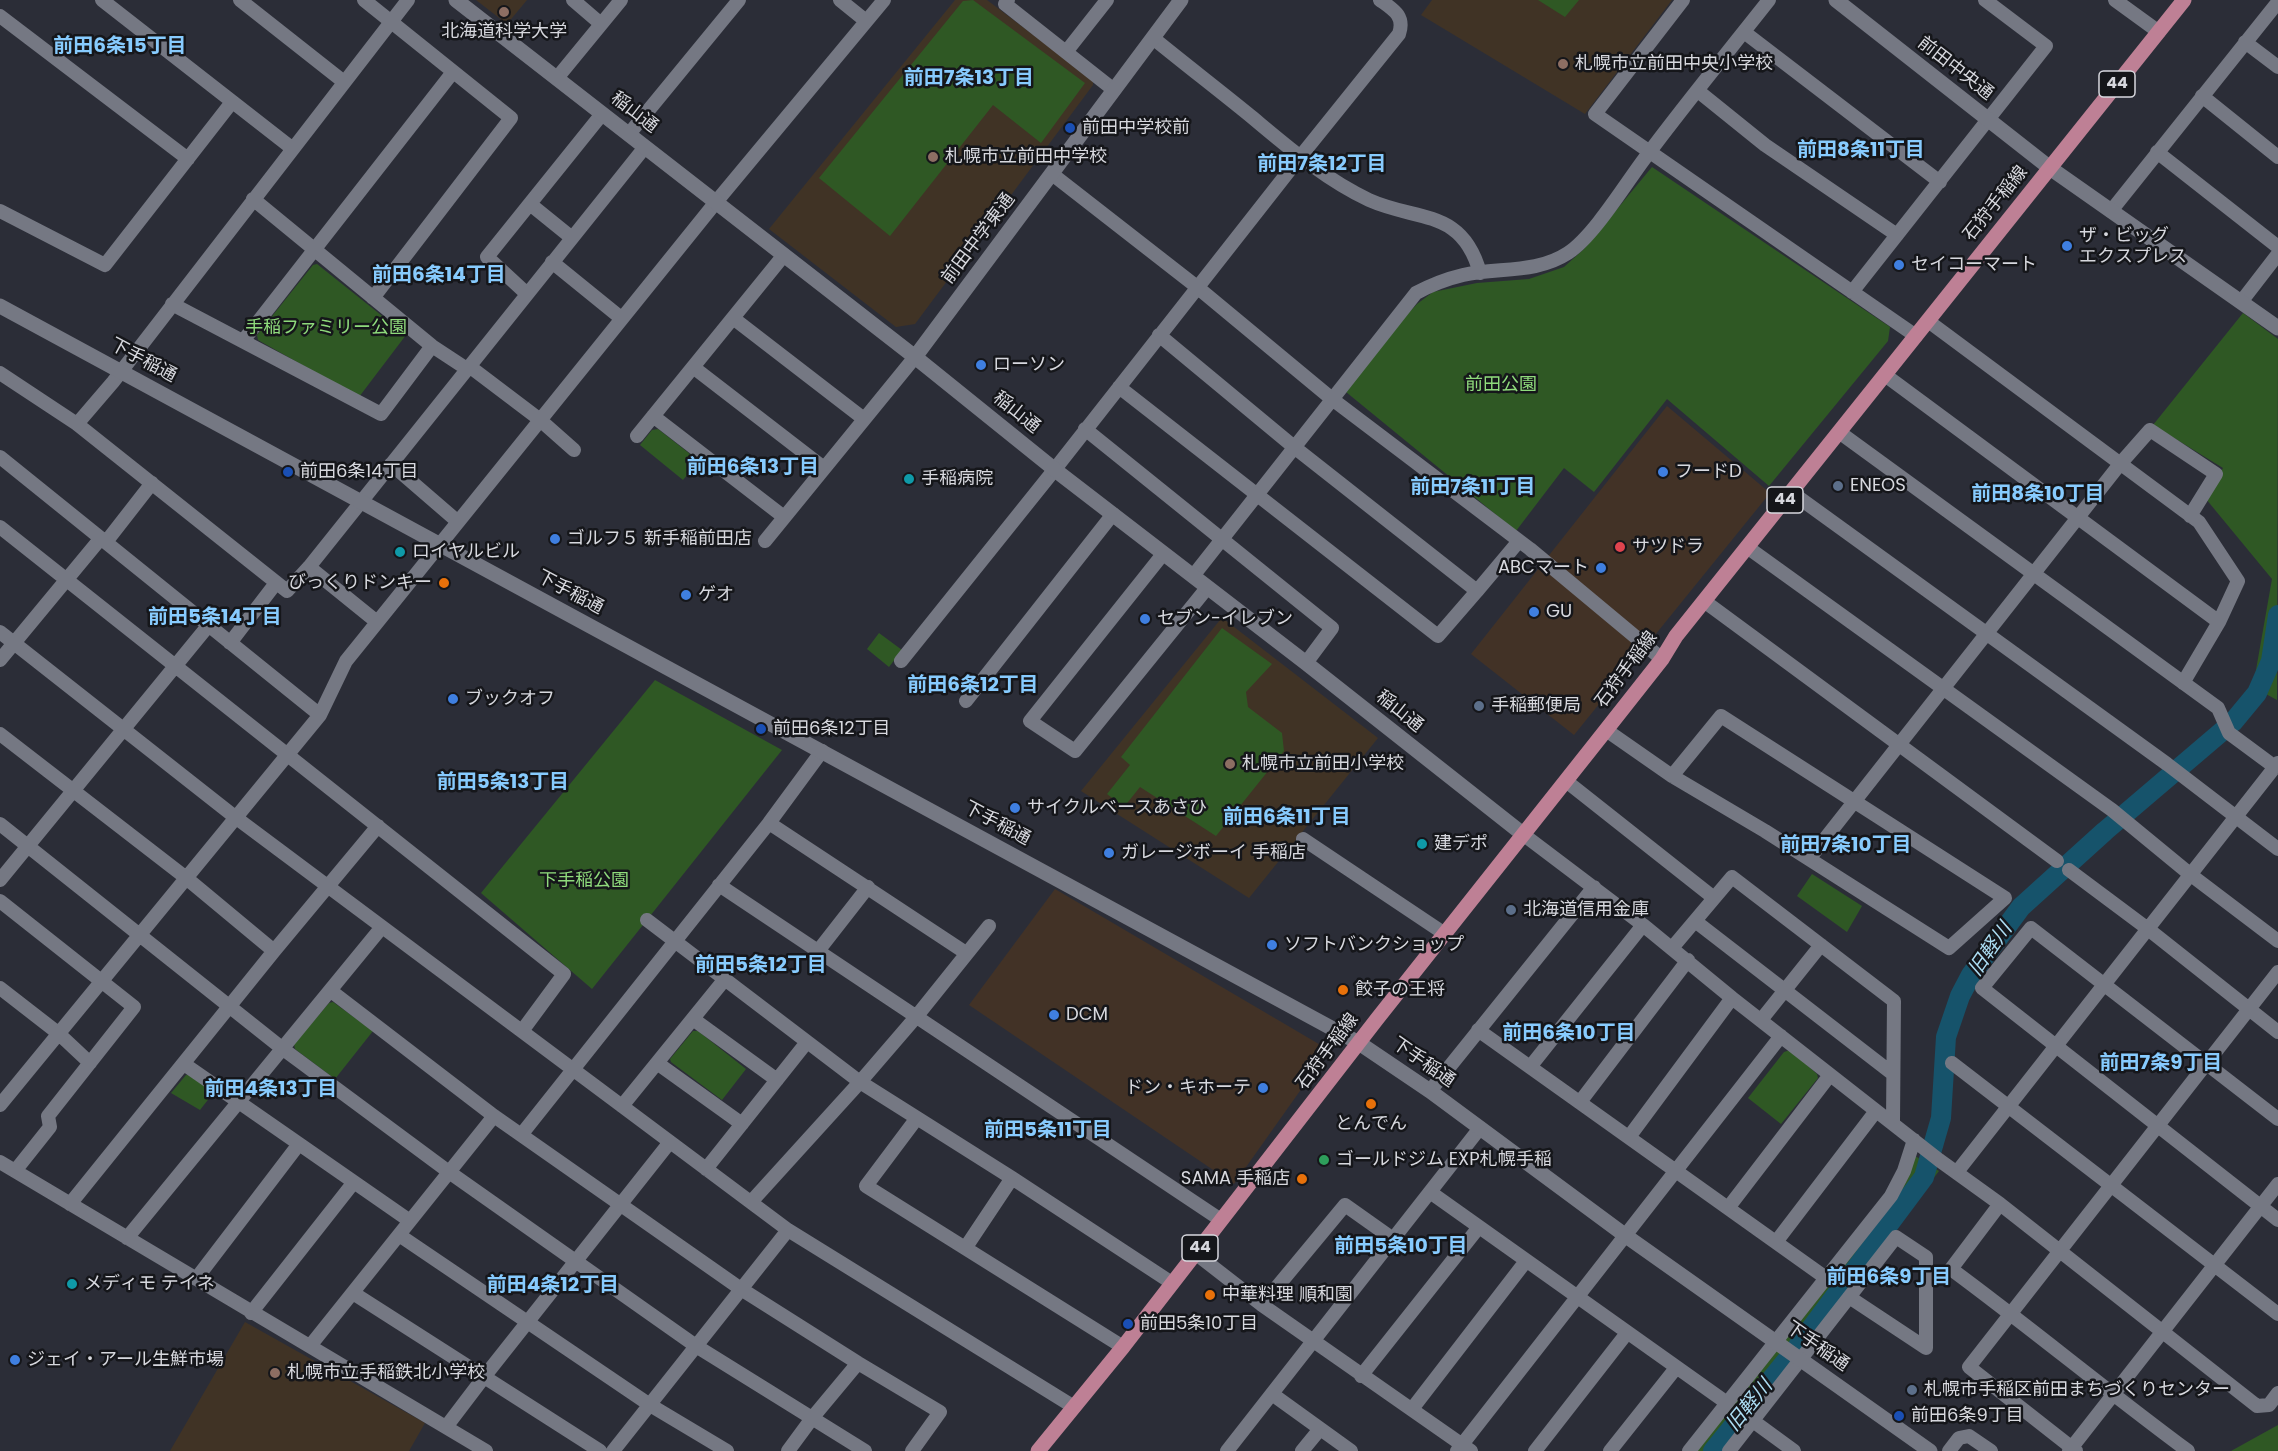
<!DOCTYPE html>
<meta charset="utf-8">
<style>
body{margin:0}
canvas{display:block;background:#2b2d37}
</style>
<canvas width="2278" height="1451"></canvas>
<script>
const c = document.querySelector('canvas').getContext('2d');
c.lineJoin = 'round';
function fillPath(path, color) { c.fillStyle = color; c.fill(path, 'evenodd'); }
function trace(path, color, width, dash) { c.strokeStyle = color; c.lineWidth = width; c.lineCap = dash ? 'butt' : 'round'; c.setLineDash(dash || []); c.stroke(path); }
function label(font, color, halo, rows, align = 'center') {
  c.font = font + ' Poppins,"Noto Sans JP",sans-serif'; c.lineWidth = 5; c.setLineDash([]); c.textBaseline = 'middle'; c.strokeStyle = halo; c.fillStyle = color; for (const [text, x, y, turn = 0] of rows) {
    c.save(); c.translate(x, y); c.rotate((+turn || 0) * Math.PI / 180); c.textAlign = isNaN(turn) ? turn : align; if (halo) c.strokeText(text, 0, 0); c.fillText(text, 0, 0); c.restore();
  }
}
const commercial = new Path2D(`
 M1667 406 1770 493 1574 735 1471 654Z
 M1055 889 1329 1050 1234 1184 969 1005Z`);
const education = new Path2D(`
 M476 0H527L507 24Z
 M955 0H987L1093 80V85L915 324 896 327 769 229Z
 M1432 0H1672L1585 114 1421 15Z
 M1220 620H1225L1378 738 1249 898 1081 791Z
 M245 1322 425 1423 409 1451H170Z`);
const green = new Path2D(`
 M973 0 1085 83 1041 143 993 105 890 236 819 178 963 1Z
 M1538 0H1579L1565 17Z
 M1652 167 1890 327 1888 341 1769 486 1667 399 1594 492 1564 468 1516 531 1346 392 1399 323 1417 304 1433 292 1477 283 1529 279 1564 267 1584 249Z
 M317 264 406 335 359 397 258 340 257 335 313 265Z
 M2243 313 2278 339 2277 700 2253 687 2272 579 2206 499 2223 468 2153 425Z
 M658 429 699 461 683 480 640 445 652 430Z
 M1222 628 1272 664 1246 692 1248 707 1282 733 1284 751 1216 836 1140 787 1124 807 1107 794 1130 765 1121 757Z
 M879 633 902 650 889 667 867 649Z
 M655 680 782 750 592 989 481 893Z
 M1812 874 1862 906 1847 932 1797 896Z
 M333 1002 373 1031 335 1079 295 1049 294 1044 329 1003Z
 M693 1031H698L746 1069 722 1100 671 1062 670 1059Z
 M1790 1050 1817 1074 1818 1078 1781 1124 1748 1098 1784 1052Z
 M186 1075H191L214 1092 200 1110 171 1093Z
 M1912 1154 1939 1171 1724 1451H1692L1828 1279Z
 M2278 1425V1451H2231Z`);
const river = new Path2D(`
 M1798 1346 1924 1177 1941 1118 1946 1037 1960 996 1971 975 2021 907 2105 831 2233 722 2257 693 2271 661 2278 615
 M1713 1451 1786 1361`);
const minor = new Path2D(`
 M102 0 293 149
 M240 0 344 82
 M364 0 511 118 373 298
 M573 0 601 24
 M840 0 866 21
 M1008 0 1005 4 1114 90
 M1683 0 1595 114 1916 336
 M2115 0 2159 32
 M0 16 188 159
 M1744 32 1940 182
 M1153 38C1186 65 1220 91 1253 118 1289 148 1326 180 1369 200 1418 222 1462 208 1480 273
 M2245 42 2278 67
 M1066 52 1107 0
 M557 78 621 0
 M1698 91 1765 145 1897 235
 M2202 96 2278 157
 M629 134 739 0
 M2157 152 2278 247
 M1052 174 1197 287 1332 399 1530 549 1662 659
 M253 199 432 346 467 369
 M530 204 572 238
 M0 211 105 265 232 102
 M2111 211 2278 2
 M552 262 621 318
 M1852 292 2046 46 1985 0
 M527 294 487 257 602 114
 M2241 302 2278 254
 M172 304 381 414 432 346
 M733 318 864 419
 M1928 321 2199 522 2238 581 2219 622 2183 683
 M1159 335 1294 447 1477 591 1519 541
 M243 341 453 72
 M469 366 539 419 574 450
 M693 367 824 468
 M0 373 77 424 287 591 309 567 645 147
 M1885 375 2219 622
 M1119 387 1438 636 1477 591
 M653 416 784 517
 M77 424 113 382 408 0
 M1085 429 1332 628 1306 663
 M1839 432 2218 708 2229 733 2275 767
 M637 436 784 255
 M0 457 320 715
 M391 464 457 521
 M1791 492 2167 764 2278 849
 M0 527 564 974 522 1031
 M765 541 915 357
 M106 542 152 483
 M1747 547 2112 810 2191 875 2278 941
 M1163 554 1030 721 1075 751 1207 588
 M309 567 377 622
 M1193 576 1416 293C1431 285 1446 279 1463 275 1498 267 1536 274 1568 253 1594 236 1626 183 1645 158 1685 104 1728 52 1769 0
 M1704 601 2057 861
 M0 632 235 817 788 1230 1074 1407
 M230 643 276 583
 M0 660 101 538
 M901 661 1055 469 1300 157 1399 34C1405 16 1394 10 1380 0
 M966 701 1113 514
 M1606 730 1672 776 1765 831 1949 948 2005 898 1721 716 1672 776
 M0 734 185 877 274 951
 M1566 781 1714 898
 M769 823 966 953
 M0 824 283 1049 449 1172 696 1346 865 1451
 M1524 835 1643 925 1732 998 1939 1160 2000 1204 2257 1406 2269 1405 2278 1393
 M1303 839 1445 934
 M1809 859 2120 464 2150 430 2216 474 2190 516
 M2069 870 2148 929 2278 1032
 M0 880 208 626
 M719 885 1221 1220
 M0 901 134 1007 48 1116 50 1127 15 1171
 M647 920 860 1082 1012 1178 1172 1283
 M1695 921 1893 1074
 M1672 948 1732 877 1894 1001 1893 1122
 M818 951 868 887
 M0 988 58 1033 90 1063
 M331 991 494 1116 741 1289 858 1363 940 1412 912 1451
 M693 1019 777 1080
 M1761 1020 1821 945
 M1478 1030 1826 1278
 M657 1063 742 1124
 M1952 1063 2278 1314
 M184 1064 410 1221
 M1530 1067 1643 925
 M1430 1091 1594 887
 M1580 1102 1688 960
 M0 1105 320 715 346 661 716 202 884 0
 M622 1106 725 979
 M917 1118 866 1186 1123 1347
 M2278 1119 2031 928 1982 988 2278 1220
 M521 1135 769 823 822 751
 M1629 1137 1732 998
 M0 1162 486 1451
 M706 1169 807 1042
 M1957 1172 2278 763
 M1430 1192 1727 1403
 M751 1202 860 1082 916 1017 989 926
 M70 1204 274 951 378 826
 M2000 1204 1951 1269C2031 1328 2108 1392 2188 1451
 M1728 1208 1830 1075
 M399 1235 650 1405 727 1451
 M127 1238 382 927
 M1776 1242 1876 1111
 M966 1247 1012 1178
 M1195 1253 1262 1305 1471 1451
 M196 1279 299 1144
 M353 1293 600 1451
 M1262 1305 1345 1205 1393 1239
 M251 1313 354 1182
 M310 1346 494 1116
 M1361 1376 1479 1227
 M1272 1394 1351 1451
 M1412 1409 1526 1261
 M1753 1421 1794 1451
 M446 1427 484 1377 670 1142
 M613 1451 788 1230
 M788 1451 813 1417 858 1363
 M1227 1451 1480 1128
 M1302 1451 1320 1429
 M1457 1451 1781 1036
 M1535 1451 1627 1333
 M1610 1451 1676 1368
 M1689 1451 1891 1196 1904 1171 1914 1140
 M1729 1451C1785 1380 1840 1308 1896 1237L1926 1257V1348L1849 1297
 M1949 1451 1959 1438 1969 1436 1991 1451
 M2069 1451 2278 1184
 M2076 1451 1969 1367 2278 972`);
const tertiary = new Path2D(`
 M456 0 915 357 1059 473 1306 663 1524 835
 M1836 0 2050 168 2278 328
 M0 306 1359 1043
 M915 357 1181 0`);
const secondary = new Path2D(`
 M1359 1043 1430 1091 1626 1236 1930 1451`);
const primary = new Path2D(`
 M1038 1451 1123 1347 1377 1019 1606 730 1662 659 1676 636 2184 0`);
const markers = [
 [504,12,6,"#8d6e63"],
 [1563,64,6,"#8d6e63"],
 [1070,128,6,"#1a4fb4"],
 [933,157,6,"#8d6e63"],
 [2067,246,6,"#3f7fe0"],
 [1899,265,6,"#3f7fe0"],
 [981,365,6,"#3f7fe0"],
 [288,472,6,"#1a4fb4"],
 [1663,472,6,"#3f7fe0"],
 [909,479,6,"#0f9aa8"],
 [1838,486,6,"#5c6f8a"],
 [555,539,6,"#3f7fe0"],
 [1620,547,6,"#e0444e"],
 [400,552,6,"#0f9aa8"],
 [1601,568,6,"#3f7fe0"],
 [444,583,6,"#e8710a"],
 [686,595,6,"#3f7fe0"],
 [1534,612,6,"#3f7fe0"],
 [1145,619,6,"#3f7fe0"],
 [453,699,6,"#3f7fe0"],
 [1479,706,6,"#5c6f8a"],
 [761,729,6,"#1a4fb4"],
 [1230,764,6,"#8d6e63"],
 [1015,808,6,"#3f7fe0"],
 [1422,844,6,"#0f9aa8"],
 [1109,853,6,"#3f7fe0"],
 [1511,910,6,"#5c6f8a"],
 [1272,945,6,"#3f7fe0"],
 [1343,990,6,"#e8710a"],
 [1054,1015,6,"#3f7fe0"],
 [1263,1088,6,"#3f7fe0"],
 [1371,1104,6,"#e8710a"],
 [1324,1160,6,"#2e9e5b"],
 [1302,1179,6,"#e8710a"],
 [72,1284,6,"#0f9aa8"],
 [1210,1295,6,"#e8710a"],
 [1128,1324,6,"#1a4fb4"],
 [15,1360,6,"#3f7fe0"],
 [275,1373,6,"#8d6e63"],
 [1912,1390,6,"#5c6f8a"],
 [1899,1416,6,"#1a4fb4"]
];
const shields = [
 [2117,84,36],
 [1785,500,36],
 [1200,1248,36]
];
const shieldNames = [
 ["44",2117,84],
 ["44",1785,500],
 ["44",1200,1248]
];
const poiNames = [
 ["北海道科学大学",504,32,"center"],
 ["札幌市立前田中央小学校",1575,64],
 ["前田中学校前",1082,128],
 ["札幌市立前田中学校",945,157],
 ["ザ・ビッグ",2079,236],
 ["エクスプレス",2079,257],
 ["セイコーマート",1911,265],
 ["ローソン",993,365],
 ["前田6条14丁目",300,472],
 ["フードD",1675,472],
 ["手稲病院",921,479],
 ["ENEOS",1850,486],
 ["ゴルフ５ 新手稲前田店",567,539],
 ["サツドラ",1632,547],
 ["ロイヤルビル",412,552],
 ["ABCマート",1589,568,"right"],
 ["びっくりドンキー",432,583,"right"],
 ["ゲオ",698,595],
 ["GU",1546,612],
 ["セブン-イレブン",1157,619],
 ["ブックオフ",465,699],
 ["手稲郵便局",1491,706],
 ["前田6条12丁目",773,729],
 ["札幌市立前田小学校",1242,764],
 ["サイクルベースあさひ",1027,808],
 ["建デポ",1434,844],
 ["ガレージボーイ 手稲店",1121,853],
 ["北海道信用金庫",1523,910],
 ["ソフトバンクショップ",1284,945],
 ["餃子の王将",1355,990],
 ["DCM",1066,1015],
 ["ドン・キホーテ",1251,1088,"right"],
 ["とんでん",1371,1124,"center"],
 ["ゴールドジム EXP札幌手稲",1336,1160],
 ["SAMA 手稲店",1290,1179,"right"],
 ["メディモ テイネ",84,1284],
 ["中華料理 順和園",1222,1295],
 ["前田5条10丁目",1140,1324],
 ["ジェイ・アール生鮮市場",27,1360],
 ["札幌市立手稲鉄北小学校",287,1373],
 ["札幌市手稲区前田まちづくりセンター",1924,1390],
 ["前田6条9丁目",1911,1416]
];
const streetNames = [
 ["前田中央通",1955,69,38],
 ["稲山通",634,113,38],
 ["石狩手稲線",1996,204,-51],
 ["前田中学東通",979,239,-53],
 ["下手稲通",143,361,28],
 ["稲山通",1016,413,39],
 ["下手稲通",570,593,28],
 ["石狩手稲線",1627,670,-53],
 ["稲山通",1399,712,39],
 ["下手稲通",997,824,28],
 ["石狩手稲線",1328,1052,-53],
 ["下手稲通",1423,1063,35],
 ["下手稲通",1817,1347,35]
];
const parkNames = [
 ["手稲ファミリー公園",326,328],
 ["前田公園",1501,385],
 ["下手稲公園",584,881]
];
const neighbourhoodNames = [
 ["前田6条15丁目",120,47],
 ["前田7条13丁目",969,79],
 ["前田8条11丁目",1861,151],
 ["前田7条12丁目",1322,165],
 ["前田6条14丁目",439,276],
 ["前田6条13丁目",753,468],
 ["前田7条11丁目",1473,488],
 ["前田8条10丁目",2038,495],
 ["前田5条14丁目",215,618],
 ["前田6条12丁目",973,686],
 ["前田5条13丁目",503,783],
 ["前田6条11丁目",1287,818],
 ["前田7条10丁目",1846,846],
 ["前田5条12丁目",761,966],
 ["前田6条10丁目",1569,1034],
 ["前田7条9丁目",2161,1064],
 ["前田4条13丁目",271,1090],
 ["前田5条11丁目",1048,1131],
 ["前田5条10丁目",1401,1247],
 ["前田6条9丁目",1889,1278],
 ["前田4条12丁目",553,1286]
];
const waterNames = [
 ["旧軽川",1991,950,-55],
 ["旧軽川",1750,1406,-51]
];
fillPath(commercial, '#423226');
fillPath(education, '#403325');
fillPath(green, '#2f5824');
trace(river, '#16536b', 20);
trace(minor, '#757883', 14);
trace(tertiary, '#757883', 15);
trace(secondary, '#757883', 15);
trace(primary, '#be8095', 15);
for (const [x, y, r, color] of markers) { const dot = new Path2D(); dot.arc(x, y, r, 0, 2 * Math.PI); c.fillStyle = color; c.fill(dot); trace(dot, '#15161a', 2); }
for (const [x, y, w] of shields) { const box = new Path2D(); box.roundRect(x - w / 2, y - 13, w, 26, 4.5); c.fillStyle = '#15161a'; c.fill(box); trace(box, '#d7d8de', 1.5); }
label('bold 16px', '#d7d8de', null, shieldNames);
label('18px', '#d7d8de', '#15161a', poiNames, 'left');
label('18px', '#d7d8de', '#15161a', streetNames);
label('18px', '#8fdb7c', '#15161a', parkNames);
label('bold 20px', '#87cbfe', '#15161a', neighbourhoodNames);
label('italic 20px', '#acddf3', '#15161a', waterNames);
</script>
